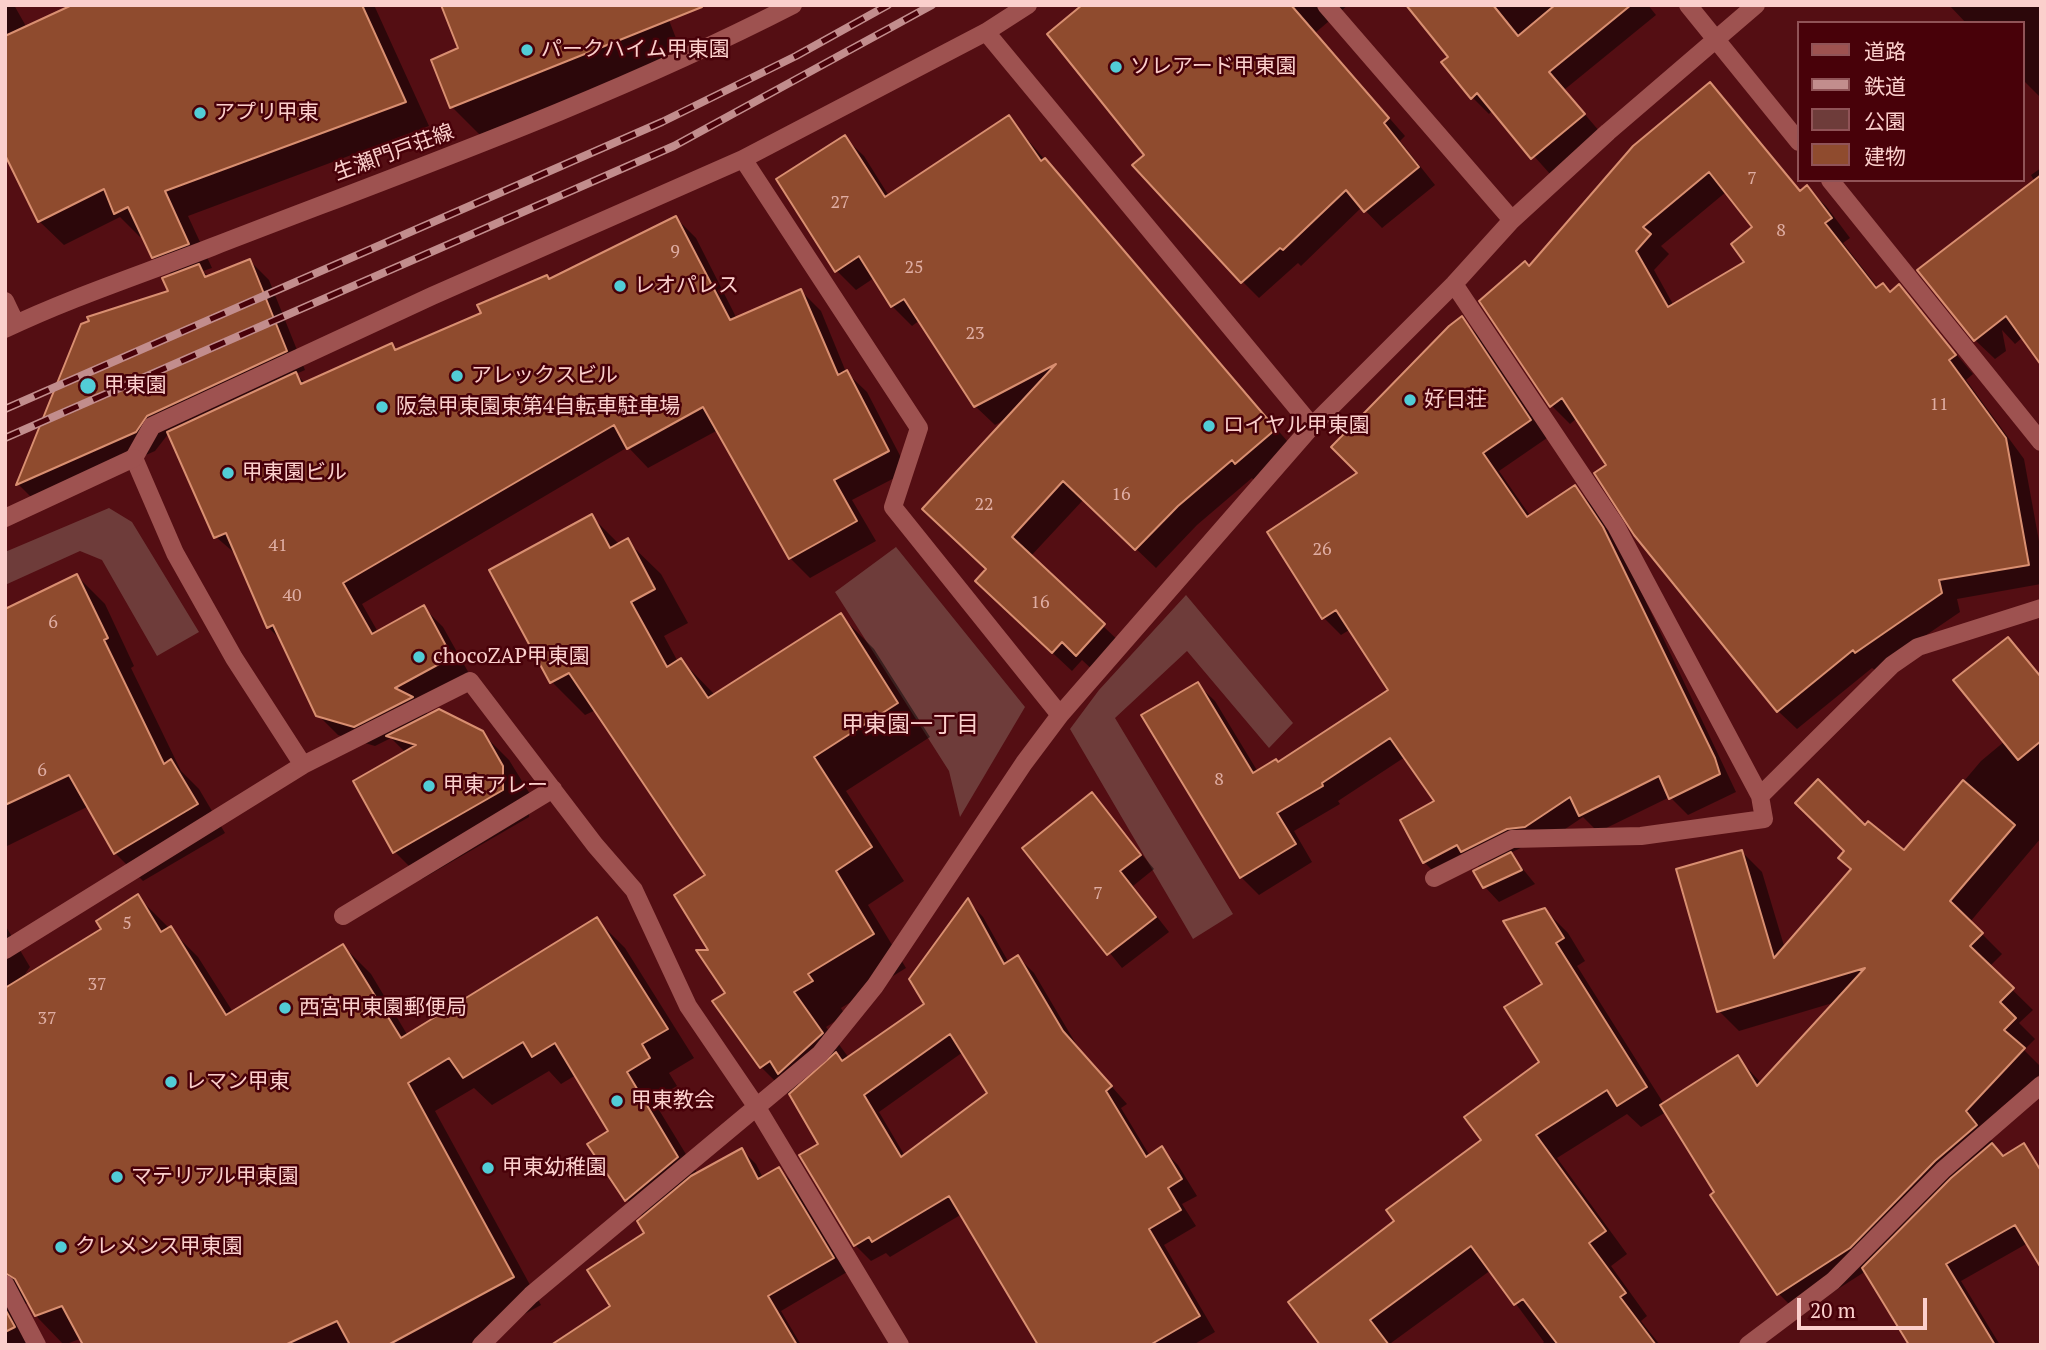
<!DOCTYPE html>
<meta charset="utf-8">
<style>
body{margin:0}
#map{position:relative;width:2046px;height:1350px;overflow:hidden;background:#540e13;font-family:"PT Serif","Noto Sans JP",serif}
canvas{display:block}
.frame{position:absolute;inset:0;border:7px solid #fbcfcc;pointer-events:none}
.legend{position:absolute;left:1797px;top:21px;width:228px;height:161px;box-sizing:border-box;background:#480109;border:2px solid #905357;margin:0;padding:9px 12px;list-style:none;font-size:21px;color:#fbcfcc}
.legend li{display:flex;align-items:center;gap:14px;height:35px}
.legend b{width:35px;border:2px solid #905357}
.scale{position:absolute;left:1797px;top:1298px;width:130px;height:32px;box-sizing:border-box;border:4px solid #fbcfcc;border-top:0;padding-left:9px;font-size:21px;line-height:24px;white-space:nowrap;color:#fbcfcc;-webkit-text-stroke:5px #480109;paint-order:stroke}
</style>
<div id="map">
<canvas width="2046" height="1350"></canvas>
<div class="frame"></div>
<ul class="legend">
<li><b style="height:9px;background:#9e5250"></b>道路</li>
<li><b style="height:9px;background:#c28d8d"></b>鉄道</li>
<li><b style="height:19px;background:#6e3c3a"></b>公園</li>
<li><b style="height:19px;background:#8f4b2e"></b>建物</li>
</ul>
<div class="scale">20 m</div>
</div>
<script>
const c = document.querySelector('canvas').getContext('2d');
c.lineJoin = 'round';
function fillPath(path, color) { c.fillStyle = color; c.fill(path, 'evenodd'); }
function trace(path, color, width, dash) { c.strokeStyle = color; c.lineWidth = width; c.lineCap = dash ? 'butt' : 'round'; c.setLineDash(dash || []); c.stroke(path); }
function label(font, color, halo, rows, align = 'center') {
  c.font = font + ' "PT Serif","Noto Sans JP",serif'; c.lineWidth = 5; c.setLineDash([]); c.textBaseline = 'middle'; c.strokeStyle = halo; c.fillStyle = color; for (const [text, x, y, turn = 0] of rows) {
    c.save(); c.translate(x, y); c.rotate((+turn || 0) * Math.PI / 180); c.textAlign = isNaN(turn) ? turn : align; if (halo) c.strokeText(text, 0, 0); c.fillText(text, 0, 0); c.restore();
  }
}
const green = new Path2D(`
 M109 508 132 522 199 632 157 656 102 560 80 551 5 585V552Z
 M896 547 1025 707 960 817 949 771 835 592Z
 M1186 595 1293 723 1269 748 1187 651 1115 718 1233 914 1193 939 1070 729 1099 690Z`);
const shadow = new Path2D(`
 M5 5H14L27 28 77 5H374L429 126 188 216 212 268 203 271 209 277 250 261 269 280 305 370 296 374 306 384 391 345 397 351 483 314 676 218 696 238 737 319 801 291 821 311 846 372 867 392 908 471 852 500 876 541 810 578 790 558 718 430 648 468 628 447 362 604 378 632 424 608 443 627 471 677 419 705 430 716 482 733 509 760 530 794 529 817 422 879 395 852 406 753 391 738 375 746 338 735 318 715 283 642 268 627 238 556 216 537 169 433 155 451 37 503 18 484 83 326 170 292 173 276 153 257 143 235 140 237 120 217 64 245 39 221 5 151Z
 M663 5 683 56 482 137 452 107 461 49Z
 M1101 5H1348L1315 33 1405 136 1400 141 1435 185 1382 228 1362 207 1301 266 1298 263 1259 298 1242 281 1147 155Z
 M1408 5H1648L1656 15 1564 90 1600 132 1550 174 1493 110 1489 114 1472 97 1450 57Z
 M1949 5H2041V98L2023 80V23H1966Z
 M1710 84 1802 192 1807 188 1826 206 1850 238 1843 243 1879 289 1891 293 1899 286 1973 374 1966 380 2024 459 2041 552V584L1957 599 1960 612 1875 670 1872 668 1797 729 1778 711 1577 418 1570 424 1551 405 1529 268ZM1726 192 1755 228 1747 262 1674 306 1654 270 1669 254 1661 246Z
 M1008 117 1294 449 1256 483 1252 478 1197 525 1156 568 1084 499 1030 557 1123 645 1097 674 1082 660 1072 671 997 601 988 570 1008 418 995 425 975 406 920 320 912 326 892 306 874 278 856 290 836 270 844 137 864 156 889 196Z
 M2041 168V362L2023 337 2015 344 2002 330 2006 351 1995 359 1975 340 2035 182 2031 175Z
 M1462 319 1479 336 1547 438 1499 471 1531 517 1575 488 1592 505 1620 547 1736 792 1688 815 1670 797 1598 832 1583 817 1543 844 1525 846 1510 853 1535 884 1499 902 1485 887 1475 872 1481 869 1474 862 1442 880 1424 862 1402 821 1437 802 1405 757 1338 801 1340 804 1294 831 1312 862 1259 895 1241 877 1197 684 1215 701 1258 772 1278 764 1390 690 1351 629 1341 635 1324 618 1269 532 1360 473Z
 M591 516 620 545 627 541 661 574 688 623 664 636 678 662 681 660 715 695 840 615 874 649 930 737 846 791 904 881 868 905 906 968 841 1008 845 1015 826 1027 849 1058 926 1004 968 901 983 917 1009 963 1018 957 1034 973 1079 1049 1127 1104 1121 1108 1150 1156 1162 1149 1178 1165 1197 1196 1182 1204 1196 1226 1164 1245 1215 1332 1193 1345H1040L962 1214 890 1257 886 1253 871 1261 855 1245 821 1145 795 1101 761 1067 727 994 711 951 708 875 596 710 585 715 552 682ZM963 1052 990 1093 905 1156 879 1112Z
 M77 576 105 604 134 666 131 668 181 771 199 789 225 833 143 881 115 853 89 806 5 847V611Z
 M2008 639 2041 675V838L1970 922 2002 954 1989 967 2033 1010 2019 1023 2035 1039 2024 1050 2041 1067V1073L2015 1100 2013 1098 2001 1108 2004 1112 1985 1133 1996 1146 2028 1243 1961 1281 2000 1345H1911L1866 1271 1799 1314 1779 1294 1666 1112 1641 1127 1627 1114 1557 1158 1627 1254 1611 1266 1647 1316 1641 1321 1660 1345H1541L1544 1342 1491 1270 1391 1343 1393 1345H1322L1396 1221 1484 1140 1541 1063 1545 910 1568 933 1585 961 1577 966 1664 1104 1738 1058 1762 1084 1836 1002 1739 1031 1719 1011 1741 851 1762 872 1785 949 1853 870 1865 827 1904 852 1981 761 2005 741Z
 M1092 795 1154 869 1133 886 1169 932 1122 968 1025 848Z
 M138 897 198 957 233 1012 343 946 371 974 408 1036 597 920 625 948 694 1058 669 1073 677 1086 653 1100 698 1174 742 1150 756 1164 763 1178 779 1169 793 1183 847 1272 781 1311 801 1345H554L613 1307 647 1233 644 1218 627 1200 589 1144 610 1132 576 1075 561 1084 549 1071 492 1105 474 1088 435 1111 541 1305 468 1345H85L82 1338 64 1345 38 1318 29 1302 24 1305 36 1345H5V925L30 967 25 974 103 930Z`);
const building = new Path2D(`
 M72 5H362L406 102 165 191 189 244 152 258 128 207 114 214 104 189 38 222 5 155V36Z
 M441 5H702V7L450 108 431 60 458 48Z
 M1082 5H1291L1389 118 1384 123 1419 167 1364 212 1346 190 1283 250 1280 248 1241 283 1132 165 1144 155 1047 34Z
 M1406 5H1493L1518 36 1555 5H1631L1549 72 1585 114 1531 159 1477 93 1471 99 1441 62 1448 57Z
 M1710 82 1800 191 1807 185 1832 218 1825 223 1876 288 1883 283 1890 292 1899 284 1956 355 1949 360 2006 438 2029 565 1939 580 1942 593 1855 653 1853 650 1777 712 1634 535 1594 473 1606 465 1562 398 1550 407 1479 301 1525 261 1529 266 1633 146ZM1709 172 1752 227 1731 244 1744 262 1668 307 1636 251 1651 234 1643 227Z
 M1009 115 1041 161 1045 158 1276 429 1235 464 1232 460 1178 506 1135 550 1063 481 1012 537 1105 624 1076 656 1062 642 1052 653 975 581 986 569 922 509 1056 364 974 407 904 299 891 307 859 256 835 272 776 179 845 135 885 197Z
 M2041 175V365L2006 316 1974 341 1917 270Z
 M676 216 730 320 801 289 838 375 847 370 889 451 834 480 857 521 789 559 703 407 627 449 614 425 343 583 372 634 424 605 452 657 395 688 413 697 354 727 316 716 273 625 267 628 226 533 214 538 167 432 296 372 301 384 392 343 395 350 481 313 477 305 547 275 549 279Z
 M250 259 287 351 147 416 136 432 16 485 81 324 89 321 87 317 168 291 162 278 199 264 205 277Z
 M1462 316 1531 420 1483 453 1527 517 1575 485 1603 527 1715 758 1720 774 1669 799 1659 776 1579 816 1570 797 1525 827 1507 829 1461 852 1457 845 1423 863 1400 820 1434 801 1390 738 1322 783 1323 786 1277 813 1296 844 1240 878 1141 715 1198 682 1253 773 1276 759 1278 762 1388 690 1336 610 1322 619 1267 532 1357 473 1331 447 1449 326Z
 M592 514 610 548 628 538 655 589 631 602 667 667 681 658 708 698 841 613 898 703 814 757 872 847 836 871 874 934 808 974 813 981 794 992 823 1033 778 1074 770 1061 760 1068 712 1001 725 993 696 950H708L674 895 705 875 569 673 550 683 489 570Z
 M77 574 108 638 104 640 164 764 171 759 198 804 114 854 69 775 5 805V609Z
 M2008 637 2041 677V741L2018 760 1953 680Z
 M439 709 483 731 503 766V790L393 853 353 781 416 745 386 736Z
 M1818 779 1865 825 1868 821 1904 850 1963 780 2015 825 1950 901 1983 933 1970 946 2014 988 2000 1002 2016 1018 2004 1030 2025 1048 1966 1111 1977 1125 1935 1161 1850 1248 1777 1295 1710 1195 1714 1192 1660 1105 1738 1055 1757 1086 1865 968 1717 1012 1676 869 1742 850 1774 958 1851 869 1838 858 1844 851 1795 803Z
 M1092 792 1141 855 1120 871 1156 917 1107 955 1022 848Z
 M1511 852 1522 870 1483 888 1473 871Z
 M138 894 161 932 171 926 226 1015 343 944 401 1038 597 917 668 1029 642 1044 650 1058 627 1072 678 1157 625 1201 587 1144 608 1131 555 1043 532 1057 523 1042 463 1078 449 1058 408 1083 514 1277 388 1345H350L337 1321 285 1345H83L62 1306 35 1316 15 1279 5 1273V988L101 929 96 921Z
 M968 898 1004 964 1018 955 1063 1031 1112 1086 1106 1091 1146 1157 1162 1146 1182 1179 1168 1188 1181 1210 1149 1229 1200 1316 1150 1345H1038L949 1196 872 1242 869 1237 854 1246 799 1155 818 1144 789 1094 836 1052 842 1061 924 1004 909 979ZM950 1034 987 1093 901 1157 864 1095Z
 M1545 908 1564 938 1556 943 1647 1087 1617 1106 1607 1090 1536 1135 1606 1231 1589 1243 1626 1293 1620 1297 1656 1345H1558L1523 1299 1514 1305 1471 1246 1370 1320 1389 1345H1320L1288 1302 1394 1221 1386 1210 1481 1140 1464 1117 1539 1062 1504 1007 1542 984 1503 921Z
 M1992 1143 2003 1156 2024 1143 2041 1171V1268L2015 1225 1946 1264 1995 1345H1909L1862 1268 1951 1178Z
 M742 1148 758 1179 779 1167 834 1258 768 1296 797 1345H551L610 1306 587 1270 644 1233 637 1221 691 1176Z
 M5 1309 15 1327 5 1332Z`);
const street = new Path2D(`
 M1326 5 1512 220
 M1688 5 1799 142
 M986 32 1312 426
 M743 159 919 428 893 507 1060 715
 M1830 180 2041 442
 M1454 284 1616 526 1760 796
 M303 765 234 658 175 553 134 458 152 426 432 296 743 159 986 32 1028 5
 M1434 878 1512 839 1641 836 1764 819 1760 796 1892 665 1918 647 2041 608
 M343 916 553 789
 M5 950 303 765 470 681 595 845 634 890 688 1006 756 1106 900 1345
 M5 1284 37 1345
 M481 1345 531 1295 820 1054 875 986 1024 763 1060 715 1312 426 1454 284 1512 220 1608 132 1756 5
 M1748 1345 1833 1281 1943 1170 2041 1085`);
const secondary = new Path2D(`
 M5 301 16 324
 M5 329C72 297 143 274 212 247 408 171 606 101 793 5
 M5 518 134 458`);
const rail = new Path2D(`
 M5 409 662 122 796 56 888 5
 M5 438 674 146 932 5`);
const markers = [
 [527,50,7,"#52ccd6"],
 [1116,67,7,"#52ccd6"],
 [200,113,7,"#52ccd6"],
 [620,286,7,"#52ccd6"],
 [457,376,7,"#52ccd6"],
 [88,386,9,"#52ccd6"],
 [1410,400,7,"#52ccd6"],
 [382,407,7,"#52ccd6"],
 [1209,426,7,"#52ccd6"],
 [228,473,7,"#52ccd6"],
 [419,657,7,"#52ccd6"],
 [429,786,7,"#52ccd6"],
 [285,1008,7,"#52ccd6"],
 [171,1082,7,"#52ccd6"],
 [617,1101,7,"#52ccd6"],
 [488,1168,7,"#52ccd6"],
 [117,1177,7,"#52ccd6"],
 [61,1247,7,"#52ccd6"]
];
const numberNames = [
 ["7",1752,179],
 ["27",840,203],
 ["8",1781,231],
 ["9",675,252],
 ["25",914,268],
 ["23",975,334],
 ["11",1939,405],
 ["16",1121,495],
 ["22",984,505],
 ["41",278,546],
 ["26",1322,550],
 ["40",292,596],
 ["16",1040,603],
 ["6",53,623],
 ["6",42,771],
 ["8",1219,780],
 ["7",1098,894],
 ["5",127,924],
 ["37",97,985],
 ["37",47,1019]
];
const poiNames = [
 ["パークハイム甲東園",541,50],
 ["ソレアード甲東園",1130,67],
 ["アプリ甲東",214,113],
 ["レオパレス",634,286],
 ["アレックスビル",471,376],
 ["甲東園",104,386],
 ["好日荘",1424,400],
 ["阪急甲東園東第4自転車駐車場",396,407],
 ["ロイヤル甲東園",1223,426],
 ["甲東園ビル",242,473],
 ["chocoZAP甲東園",433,657],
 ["甲東アレー",443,786],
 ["西宮甲東園郵便局",299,1008],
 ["レマン甲東",185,1082],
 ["甲東教会",631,1101],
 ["甲東幼稚園",502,1168],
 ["マテリアル甲東園",131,1177],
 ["クレメンス甲東園",75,1247]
];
const streetNames = [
 ["生瀬門戸荘線",394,153,-20]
];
const neighbourhoodNames = [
 ["甲東園一丁目",910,725]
];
fillPath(green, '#6e3c3a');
fillPath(shadow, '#0007');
fillPath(building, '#8f4b2e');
trace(building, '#d98f71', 2);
trace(street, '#9e5250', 18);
trace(secondary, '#9e5250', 18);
trace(rail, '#c28d8d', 8);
trace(rail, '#480109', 5, [16]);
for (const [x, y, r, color] of markers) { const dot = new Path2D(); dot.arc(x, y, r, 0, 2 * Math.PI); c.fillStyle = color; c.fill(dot); trace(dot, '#480109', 2.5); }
label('18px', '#e0aea4', null, numberNames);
label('21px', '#fbcfcc', '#480109', poiNames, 'left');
label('21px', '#fbcfcc', '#480109', streetNames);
label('23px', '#fbcfcc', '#480109', neighbourhoodNames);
</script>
